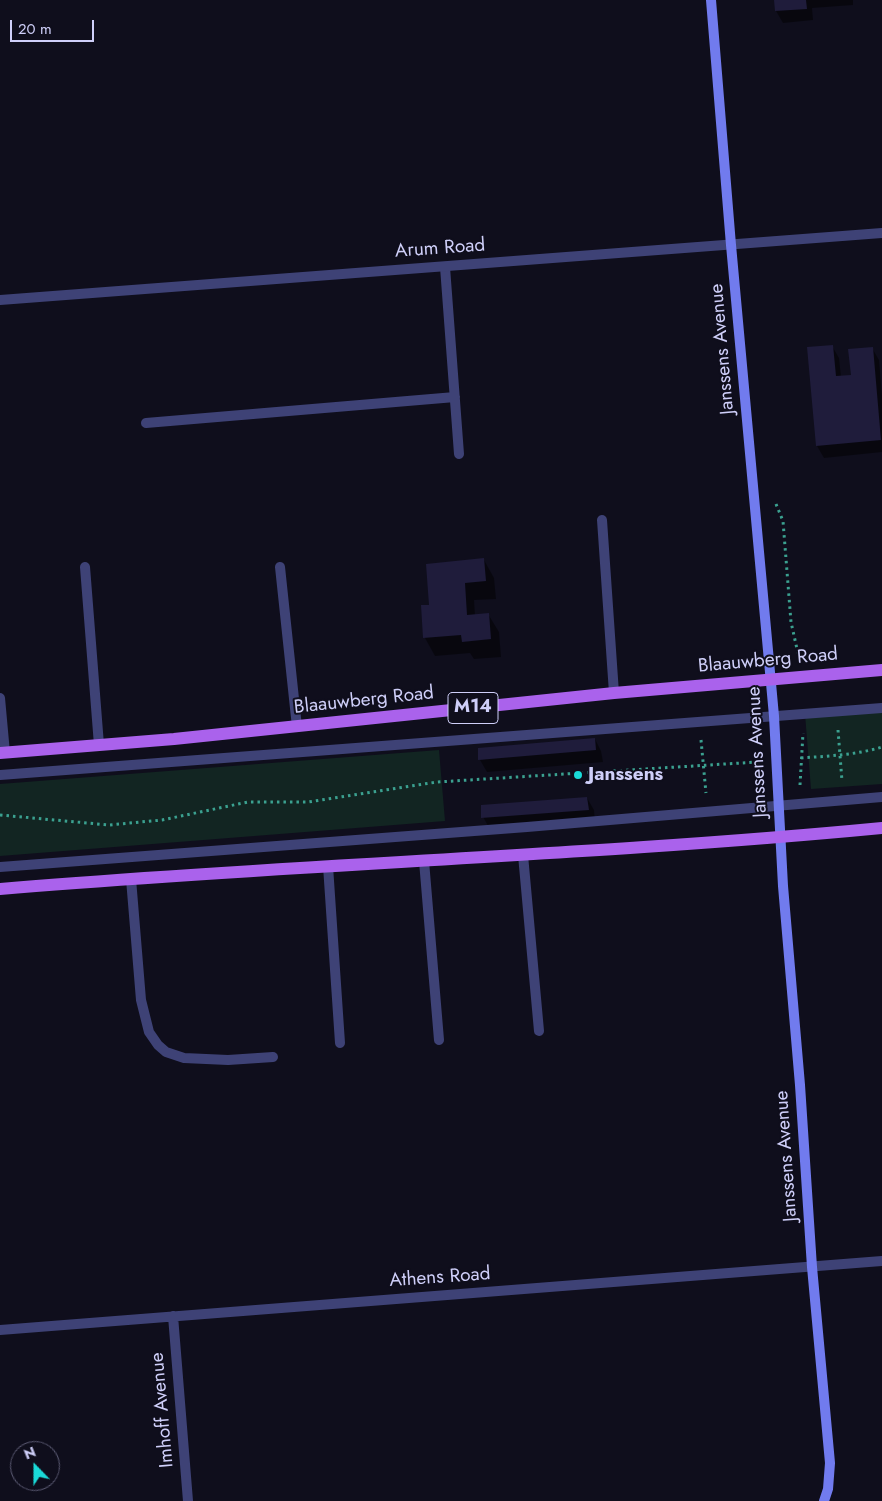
<!DOCTYPE html>
<style>
body{margin:0}
#map{position:relative;width:882px;height:1501px;overflow:hidden;background:#0f0e1c;font-family:Jost,sans-serif}
canvas{display:block}
.north{position:absolute;left:10px;top:1441px;width:50px;height:50px;box-sizing:border-box;background:#0f0e1c;border:1px solid #5c5b74;border-radius:50%;rotate:338deg;font-size:14px;font-weight:700;line-height:20px;text-align:center;color:#cfcff9}
.north::after{content:'';display:block;margin:auto;width:18px;height:22px;background:#1adad8;clip-path:polygon(50% 0,100% 100%,50% 72%,0 100%)}
.scale{position:absolute;left:10px;top:20px;width:84px;height:22px;box-sizing:border-box;border:2px solid #cfcff9;border-top:0;padding-left:6px;font-size:15px;line-height:18px;white-space:nowrap;color:#cfcff9;-webkit-text-stroke:4px #0f0e1c;paint-order:stroke}
</style>
<div id="map">
<canvas width="882" height="1501"></canvas>
<div class="north">N</div>
<div class="scale">20 m</div>
</div>
<script>
const c = document.querySelector('canvas').getContext('2d');
c.lineJoin = 'round';
function fillPath(path, color) { c.fillStyle = color; c.fill(path, 'evenodd'); }
function trace(path, color, width, dash) { c.strokeStyle = color; c.lineWidth = width; c.lineCap = dash ? 'butt' : 'round'; c.setLineDash(dash || []); c.stroke(path); }
function label(font, color, halo, rows, align = 'center') {
  c.font = font + ' Jost,sans-serif'; c.lineWidth = 4; c.setLineDash([]); c.textBaseline = 'middle'; c.strokeStyle = halo; c.fillStyle = color; for (const [text, x, y, turn = 0] of rows) {
    c.save(); c.translate(x, y); c.rotate((+turn || 0) * Math.PI / 180); c.textAlign = isNaN(turn) ? turn : align; if (halo) c.strokeText(text, 0, 0); c.fillText(text, 0, 0); c.restore();
  }
}
const green = new Path2D(`
 M882 708V784L811 789 805 714Z
 M439 750 445 821 0 856V784Z`);
const shadow = new Path2D(`
 M775 0H853V5L812 8 813 20 783 23 776 11Z
 M832 346 839 358 841 377 852 376 872 348 879 360 882 396V452L824 458 817 446Z
 M484 560 494 578 496 599 474 600 475 616 488 614 499 632 501 657 474 659 470 653 435 656 425 638 422 606H431Z
 M595 739 601 751 603 762 487 772 480 760Z
 M587 798 594 810 595 822 490 829 483 817Z`);
const building = new Path2D(`
 M774 0H806L807 9 775 11Z
 M833 345 836 376 851 375 848 349 873 347 881 440 816 446 807 347Z
 M484 558 486 581 465 583 467 615 489 613 491 639 462 642 461 635 423 638 421 605H429L426 564Z
 M595 738 596 750 478 760V748Z
 M587 797 589 810 481 818V805Z`);
const path = new Path2D(`
 M776 504 783 521 791 622 799 658
 M838 730 842 781
 M701 740 706 793
 M801 758C828 756 856 755 882 747
 M800 785 803 733
 M0 815 109 825 162 820 248 802H308L437 782 757 762`);
const lane = new Path2D(`
 M445 267 459 454
 M146 423 455 397
 M602 520 614 693
 M280 567 297 727
 M0 775 882 708
 M0 867 527 827 882 797
 M131 879 141 1000 149 1032 158 1045 166 1052 184 1058 228 1060 273 1057`);
const street = new Path2D(`
 M0 300 882 233
 M85 567 99 745
 M0 698 5 753
 M523 855 539 1031
 M424 861 439 1040
 M328 866 340 1043
 M173 1316 188 1501
 M0 1330 882 1261`);
const secondary = new Path2D(`
 M711 0 731 245 774 716 783 886 800 1085 812 1267 830 1463 828 1489 824 1501`);
const primary = new Path2D(`
 M0 753 174 739 614 693 882 670
 M0 889C294 864 589 856 882 828`);
const markers = [
 [578,775,5,"#1adad8"]
];
const shields = [
 [473,708,50]
];
const shieldNames = [
 ["M14",473,708]
];
const streetNames = [
 ["Arum Road",440,249,-4],
 ["Janssens Avenue",723,349,-95],
 ["Blaauwberg Road",768,661,-5],
 ["Blaauwberg Road",364,701,-6],
 ["Janssens Avenue",758,752,-93],
 ["Janssens Avenue",787,1156,-94],
 ["Athens Road",440,1278,-4],
 ["Imhoff Avenue",163,1410,-95]
];
const poiNames = [
 ["Janssens",588,775]
];
fillPath(green, '#122522');
fillPath(shadow, '#0007');
fillPath(building, '#1f1c3b');
trace(path, '#3ba190', 3, [2.5, 4]);
trace(lane, '#3e4276', 10);
trace(street, '#3e4276', 10);
trace(secondary, '#717bee', 10);
trace(primary, '#aa62ec', 12);
for (const [x, y, r, color] of markers) { const dot = new Path2D(); dot.arc(x, y, r, 0, 2 * Math.PI); c.fillStyle = color; c.fill(dot); trace(dot, '#0f0e1c', 2); }
for (const [x, y, w] of shields) { const box = new Path2D(); box.roundRect(x - w / 2, y - 15.5, w, 31, 4); c.fillStyle = '#0f0e1c'; c.fill(box); trace(box, '#cfcff9', 1); }
label('bold 18px', '#cfcff9', null, shieldNames);
label('19px', '#cfcff9', '#0f0e1c', streetNames);
label('bold 19px', '#cfcff9', '#0f0e1c', poiNames, 'left');
</script>
